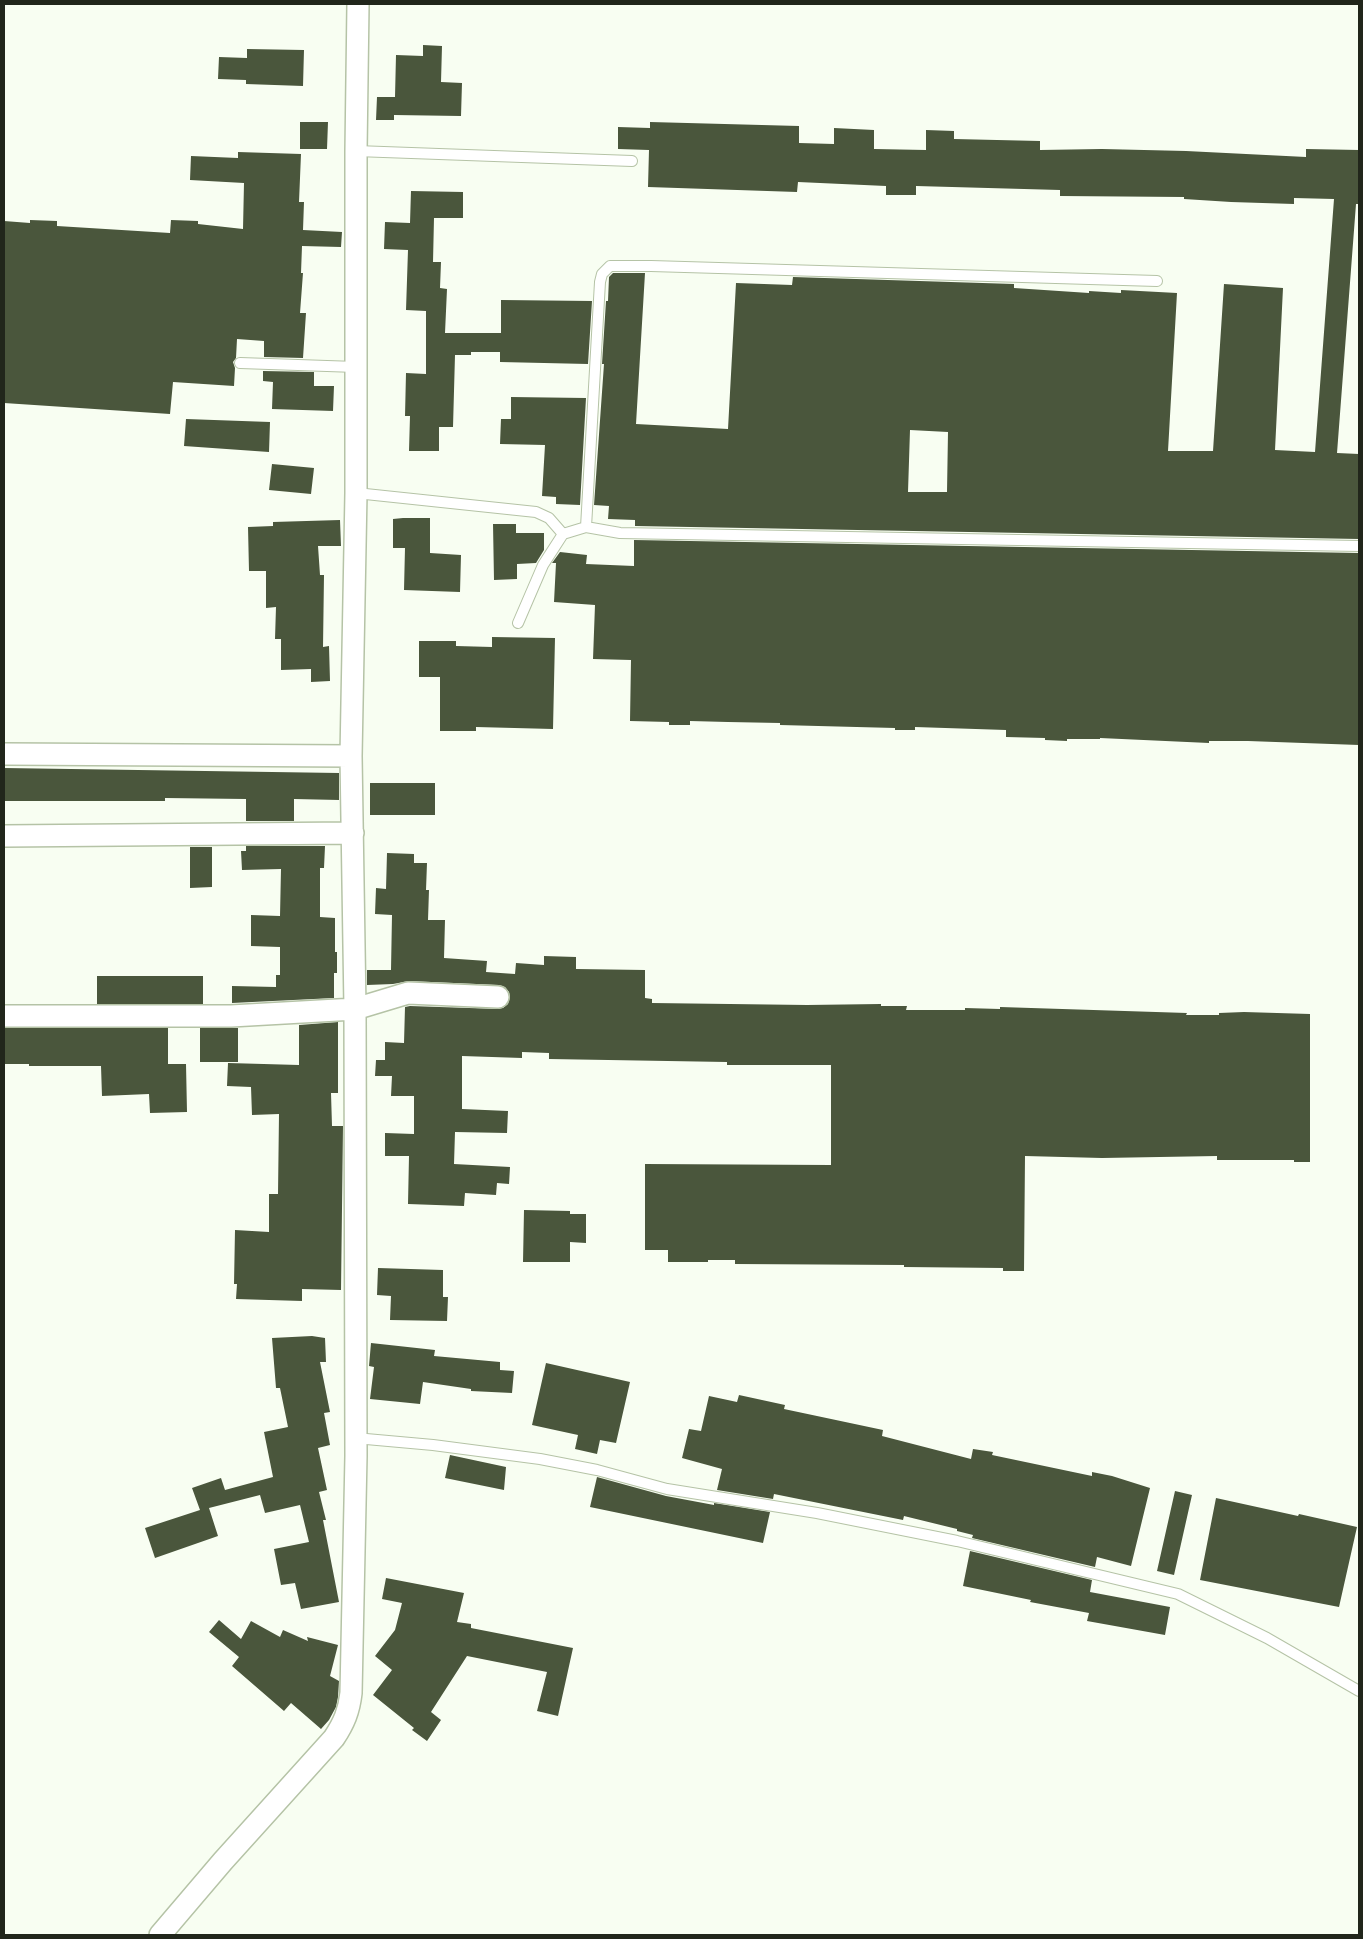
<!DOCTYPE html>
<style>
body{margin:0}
#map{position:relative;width:1363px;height:1939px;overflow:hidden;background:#f8fef2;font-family:Figtree,sans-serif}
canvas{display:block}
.frame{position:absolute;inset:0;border:5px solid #21261b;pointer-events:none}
</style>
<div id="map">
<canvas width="1363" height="1939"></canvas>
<div class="frame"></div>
</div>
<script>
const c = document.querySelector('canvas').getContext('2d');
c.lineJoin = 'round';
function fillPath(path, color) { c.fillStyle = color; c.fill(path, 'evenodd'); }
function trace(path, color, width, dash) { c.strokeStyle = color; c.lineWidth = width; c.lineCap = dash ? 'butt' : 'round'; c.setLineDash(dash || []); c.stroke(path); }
const building = new Path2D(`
 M423 45 442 46 441 82 462 83 461 116 394 115V120H376L377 97H395L396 55 423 56Z
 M247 49 304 50 303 86 246 84V80L218 79 219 57 247 58Z
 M300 122H328L327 149H300Z
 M650 122 799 126V143L834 144V128L874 130V149L926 150V130L954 131V139L1040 141V150L1102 149 1186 151 1306 157V149L1359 150V204H1356L1337 453 1359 454V539L635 526V520L608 519 609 506 594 505 604 364H602L606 301H608L609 277 613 273H645L636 424 728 429 736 283 792 285 793 277 1014 284V288L1089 293V291L1121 293V290L1177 293 1168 451H1213L1224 284 1283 288 1275 450 1315 452 1334 199 1294 198V204L1231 202 1184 199V197L1060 196V190L916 186V195H886V186L798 182 797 192 648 187 649 150 618 149V127L650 128ZM910 430 948 432 947 492H908Z
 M238 152 301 154 299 202H304L303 230 342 232 341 247 302 246 301 273H303L300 313H306L303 358 264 357V341L237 339 236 358 233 362 235 368 234 386 173 382 170 414 4 403V221L30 223V220L57 221V226L170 233 171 220 198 221V224L243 229 244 183 190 180 191 156 238 158Z
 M411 191 463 192V218H434L433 262H441L440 288 447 289 445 333H501V300L592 301 588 364 500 362V352H471V355H455L453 427H439V451H409L410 416H405L406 373 426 374V311L406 310 408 250 384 249 385 222 410 223Z
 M263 371 314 372V386H334L333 411 272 409 273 382 263 381Z
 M511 397 586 398 580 505 556 504V497L542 496 545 445 500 444 501 419H511Z
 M186 419 270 422 269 452 184 446Z
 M272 464 314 468 311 494 269 490Z
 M403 518H430V553L461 555 460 592 404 590 405 548H393V519Z
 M340 520 341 546H318L320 575H324L323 647 329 646 330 681 311 682V669L281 670V639H275L276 607 266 608V571H249L248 527 273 526V522Z
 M493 524H516V533H544V550L536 563 517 564V579L494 580Z
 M634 540 1359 553V745L1248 741H1209V743L1100 738V739H1067V741L1045 740V738L1006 737V730L915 727V730H895V728L780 725V723L728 722 690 721V725H669V722L630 721 631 660 593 659 595 605 554 602 556 563H552L560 552 587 555 586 564 634 566Z
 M492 637 555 638 553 729 476 727V731H440V677H419V641H456V646L492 647Z
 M4 768 339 773V800L294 799V821H246V799L165 798V801H4Z
 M370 783H435V815H370Z
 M246 846H325L324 868H320V917L335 918V952H337V973H334V998L232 1003V986L276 987V975H280V947L251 946V915L280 916 281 869 242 870 241 851H246Z
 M190 847H212V887L190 888Z
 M387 853 414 854V863H427L426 890H429L428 920H445L444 958 487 961 486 972 515 974 516 963 544 965V956L576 957V969L645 970V998L652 999V1003L807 1005 881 1004V1006H907L906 1010H965V1008L1000 1009V1007L1187 1013 1186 1015H1219V1013L1244 1012 1310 1014V1162H1294V1160H1217V1156L1102 1158 1025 1156 1024 1271H1003V1268L904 1267V1265L735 1264V1260H708V1262H668V1250H645V1164L831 1165V1065H727V1062L549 1059V1053L522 1052V1058L462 1056V1109L508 1111 507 1133 455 1132 454 1164 510 1167 509 1184 497 1183 496 1195 465 1193 464 1206 408 1204 409 1156H385V1133L414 1134V1096H391L392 1076H375L376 1060H385V1042L404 1043 405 1007 410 1006 498 1009 503 1008 508 1004 510 997 509 992 505 987 499 985 409 981 393 984 367 985V970H391L392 915 375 914 376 888 386 889Z
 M97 976H203V1004H97Z
 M338 1022V1093H331L332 1126H343L341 1290 302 1289V1301L236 1299 237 1284H234L235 1230 269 1232V1194H278L279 1114 252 1115 251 1087 227 1086 228 1063 299 1065V1025Z
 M4 1028H168V1064H186L187 1112 150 1113 149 1094 102 1096 101 1066H29V1064H4Z
 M200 1028H238V1062H200Z
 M524 1210 570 1211V1214H586V1243L570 1242V1262H523Z
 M378 1268 443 1270V1297H448L447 1321 390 1320 391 1296 377 1295Z
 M312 1336 325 1338 326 1362H320L330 1412 324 1413 330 1445 318 1448 327 1490 319 1492 326 1520H323L339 1602 301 1609 295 1583 281 1585 274 1549 309 1542 300 1505 265 1513 260 1495 209 1508 218 1536 155 1558 145 1528 200 1510 192 1488 221 1478 225 1490 273 1477 264 1432 288 1427 280 1388H276L272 1338Z
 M371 1343 435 1350 434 1356 500 1362V1370L514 1371 512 1393 471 1391V1389L423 1382 420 1404 370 1399 374 1367 369 1366Z
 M546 1363 630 1382 616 1443 600 1440 597 1454 575 1449 578 1435 532 1425Z
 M739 1395 785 1405 784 1409 883 1430 882 1436 971 1459 973 1449 993 1452 992 1455 1092 1476V1472L1112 1476 1150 1488 1131 1566 1097 1557 1095 1567 972 1538 973 1535 957 1531V1529L904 1516 903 1520 774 1494 773 1499 717 1490 722 1469 682 1458 689 1429 701 1431 709 1396 737 1402Z
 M450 1455 506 1467 504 1490 445 1478Z
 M597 1477 666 1496 714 1505V1503L770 1512 763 1543 590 1507Z
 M1175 1491 1192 1495 1174 1575 1157 1571Z
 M1216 1498 1298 1516 1299 1514 1357 1527 1339 1607 1200 1580Z
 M970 1551 1092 1580 1090 1592 1170 1607 1165 1635 1087 1621 1089 1613 1030 1602 1031 1600 963 1586Z
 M386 1578 464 1593 457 1622 471 1624V1628L573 1648 558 1716 537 1711 547 1672 467 1656 431 1712 441 1720 427 1741 412 1730 414 1728 373 1695 392 1670 375 1656 395 1630 402 1603 382 1599Z
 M219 1620 241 1639 251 1621 280 1637 283 1630 308 1641 307 1637 338 1645 330 1676 339 1681 338 1697 336 1707 329 1720 321 1729 291 1703 284 1711 232 1666 239 1657 209 1632Z`);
const lane = new Path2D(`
 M356 151 632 161
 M240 363 356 367
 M356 493 536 512 549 518 563 534 586 527 620 533 1359 546
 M586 527 600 282 602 274 610 266H651L1157 281
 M518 623 543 565 563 534
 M355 1438 433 1445 540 1459 597 1470 667 1489 817 1513 957 1541 1178 1594 1267 1638 1359 1691`);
const street = new Path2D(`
 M4 754 351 756
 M4 836 353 833
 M4 1016H231L355 1009 408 993 498 997
 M160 1935 223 1861 334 1738C344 1723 349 1711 351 1693L356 1456 355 1009 351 756 356 493V151L358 4`);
fillPath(building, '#4a563c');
trace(lane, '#b5c3a6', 12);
trace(street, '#b5c3a6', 24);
trace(lane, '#fff', 10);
trace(street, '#fff', 21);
</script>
